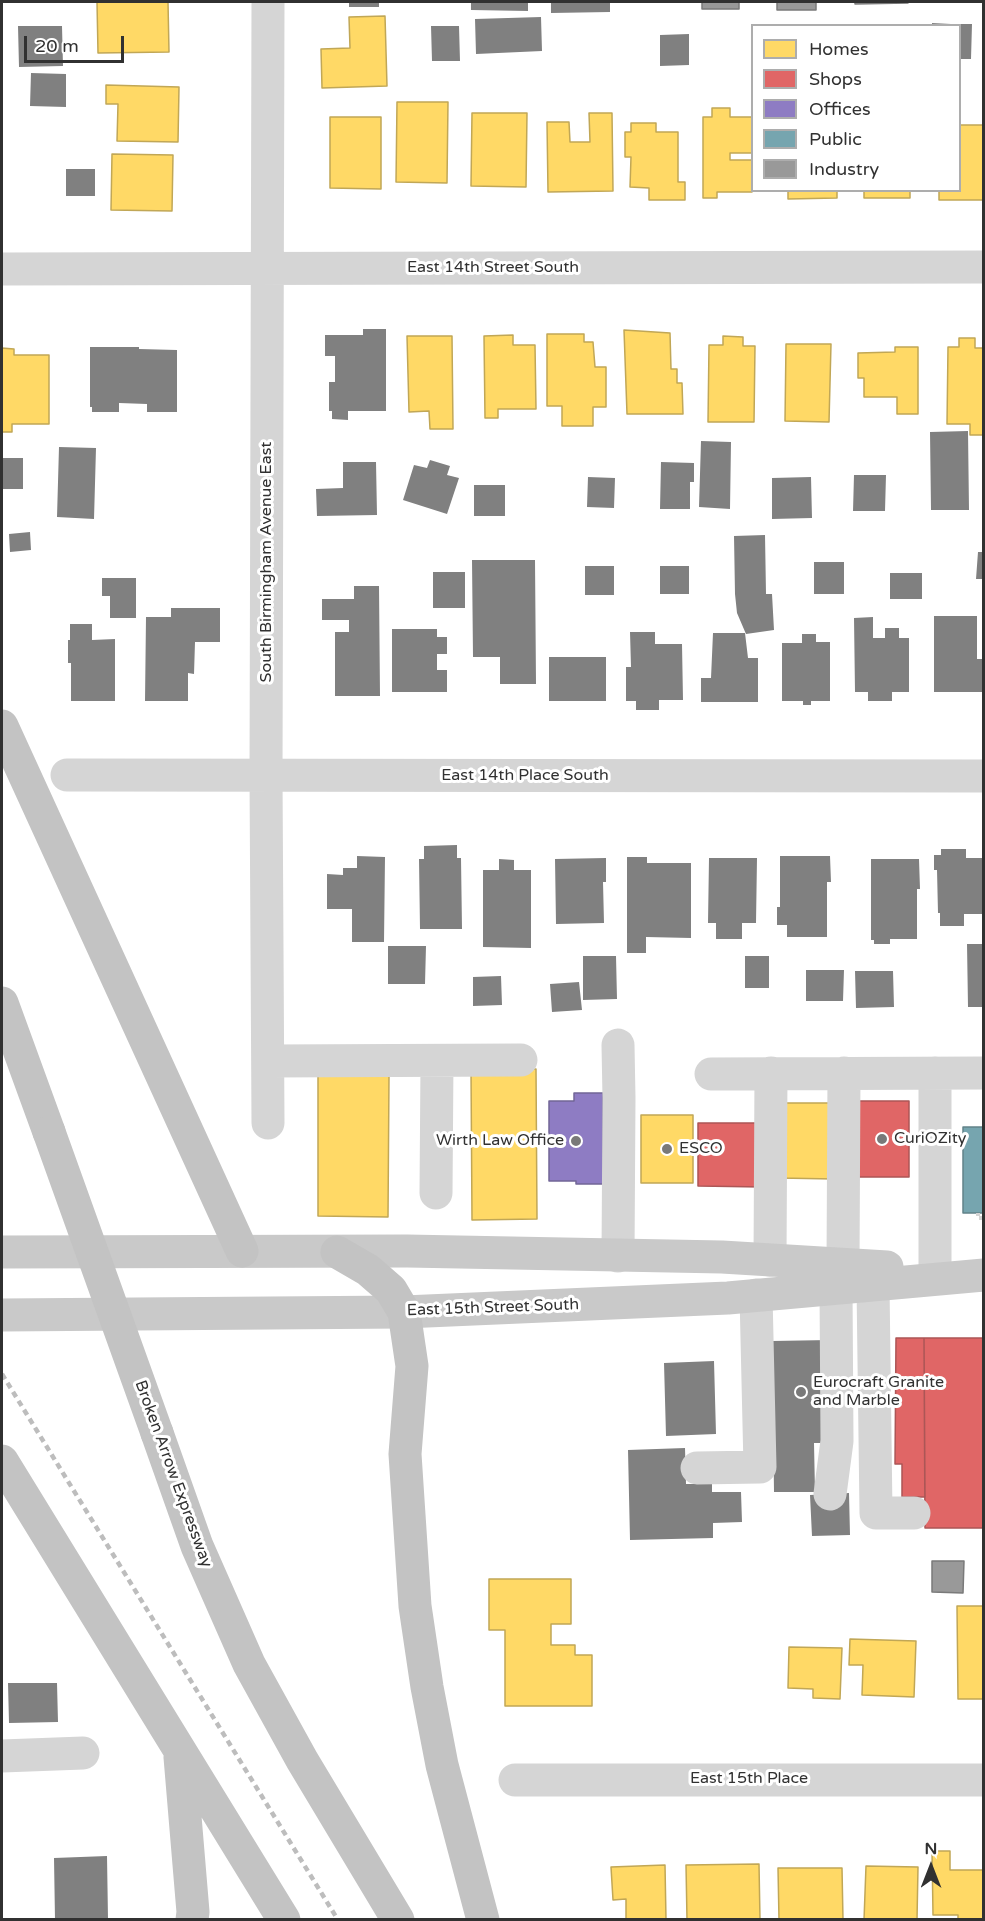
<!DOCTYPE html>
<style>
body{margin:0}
#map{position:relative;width:985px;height:1921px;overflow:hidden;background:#fff;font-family:"Varela Round",sans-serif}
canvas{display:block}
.frame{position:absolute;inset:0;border:3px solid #313131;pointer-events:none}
.legend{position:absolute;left:751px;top:24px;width:210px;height:168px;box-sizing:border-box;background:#fff;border:2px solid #adadad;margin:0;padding:8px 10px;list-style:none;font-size:18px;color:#313131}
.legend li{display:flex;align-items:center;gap:12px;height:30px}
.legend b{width:30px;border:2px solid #adadad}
.north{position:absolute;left:901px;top:1837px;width:60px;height:60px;-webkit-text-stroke:4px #fff;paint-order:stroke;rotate:0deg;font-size:16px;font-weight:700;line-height:24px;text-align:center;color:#313131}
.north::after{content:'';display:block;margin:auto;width:21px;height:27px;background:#313131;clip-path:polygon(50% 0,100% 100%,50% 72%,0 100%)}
.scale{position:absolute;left:24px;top:36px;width:100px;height:27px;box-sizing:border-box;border:3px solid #313131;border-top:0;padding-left:8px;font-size:18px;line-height:21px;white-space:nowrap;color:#313131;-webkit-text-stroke:4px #fff;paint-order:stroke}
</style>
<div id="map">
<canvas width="985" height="1921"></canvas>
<div class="frame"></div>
<ul class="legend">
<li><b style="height:16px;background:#ffd966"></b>Homes</li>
<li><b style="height:16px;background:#e06666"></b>Shops</li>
<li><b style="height:16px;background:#8e7cc3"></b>Offices</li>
<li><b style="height:16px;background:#76a5af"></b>Public</li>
<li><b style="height:16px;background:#999"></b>Industry</li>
</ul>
<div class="north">N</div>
<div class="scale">20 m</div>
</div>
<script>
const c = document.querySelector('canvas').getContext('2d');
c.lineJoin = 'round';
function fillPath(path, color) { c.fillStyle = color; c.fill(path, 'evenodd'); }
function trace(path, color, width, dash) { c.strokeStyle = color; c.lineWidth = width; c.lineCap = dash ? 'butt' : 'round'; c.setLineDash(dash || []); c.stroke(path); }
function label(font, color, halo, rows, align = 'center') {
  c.font = font + ' "Varela Round",sans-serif'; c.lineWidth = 6; c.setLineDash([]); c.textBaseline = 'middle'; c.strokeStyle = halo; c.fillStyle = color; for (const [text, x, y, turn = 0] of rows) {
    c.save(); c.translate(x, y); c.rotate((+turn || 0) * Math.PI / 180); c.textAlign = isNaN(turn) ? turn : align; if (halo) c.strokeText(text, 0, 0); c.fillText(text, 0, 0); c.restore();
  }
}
const homes = new Path2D(`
 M97 2H168L169 52 98 53Z
 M385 16 387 86 322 88 321 49 350 48 349 17Z
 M106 85 179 87 178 142 117 141 118 104H106Z
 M397 102H448L447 183 396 182Z
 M712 108H730V117H752V153H730V160H752V192H717V198H703V117H712Z
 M472 113H527L526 187 471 186Z
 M589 113H612L613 191 548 192 547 122H569L570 142H590Z
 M330 117H381V189L330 188Z
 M631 123H656V132H678V182H685V200H649V188L630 187 631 157H625V132H631Z
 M960 125H984V200H939V190H960Z
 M112 154 173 155 172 211 111 210Z
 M788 190H837V198L788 199Z
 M864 190H910V198H864Z
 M624 330 670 333 671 369H677V383H682L683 414H627Z
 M547 334H584V342H593L595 367H606V407H593V426H562V406H547Z
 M513 335V345H535L536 409H498V418H485L484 336Z
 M407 336H452L453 429H430L429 411 409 412Z
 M723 336 743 337V346H755L754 422H708L709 345H723Z
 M959 338H975V348H984V435H970V424H947L948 347H959Z
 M786 344H831L829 422 785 421Z
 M895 347H918V414H897V397H864V378H858V353L895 352Z
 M2 348 14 349V355H49V424H12V432H2Z
 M471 1069H536L537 1219 472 1220Z
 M318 1076H389L388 1217 318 1216Z
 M779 1103H834V1179L779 1178Z
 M641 1115H693V1183H641Z
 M489 1579H571V1624H551V1645H575V1655H592V1706H505V1630H489Z
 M957 1606H984V1699H958Z
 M850 1639 916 1641 914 1697 862 1695 863 1665H849Z
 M789 1647 842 1648 840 1699 813 1698V1689L788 1688Z
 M932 1851H950V1870H984V1920H958V1915H933Z
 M759 1864 760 1920H687L686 1865Z
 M665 1865 666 1920H626V1899L613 1900 611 1867Z
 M866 1866 918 1867 917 1920H864Z
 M778 1868H842L843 1920H779Z`);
const shops = new Path2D(`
 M854 1101H909V1177H854Z
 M698 1123H762V1187L698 1186Z
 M896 1338H924L925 1497H902V1464H895Z
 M924 1338H984V1528H925Z`);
const offices = new Path2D(`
 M574 1093H603V1184H576V1181H549V1101H574Z`);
const public = new Path2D(`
 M963 1127H984V1213H963Z`);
const industry = new Path2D(`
 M702 2H739V9H702Z
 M777 2H816V10H777Z
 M855 2H908V3L855 4Z
 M932 1561H964L963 1593 932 1592Z`);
const building = new Path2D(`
 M349 2H379V7H349Z
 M471 2H528V11L471 10Z
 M551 2H610V12L551 13Z
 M541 17 542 51 476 54 475 19Z
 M932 23 951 24V26H932Z
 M960 24H972L971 59H960Z
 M18 26H62L63 66 19 67Z
 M431 26H459L460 61H432Z
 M689 34V65L660 66V35Z
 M31 73 66 74V107L30 106Z
 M66 169H95V196H66Z
 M363 329H386V411H348V420L332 419V411H329V382H335V356H325V335H363Z
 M90 347H139V349L177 350V412H147V404L119 403V412H92V407H90Z
 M968 431 969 510H931L930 432Z
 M701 441 731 442 730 509 699 507Z
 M59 447 96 448 94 519 57 517Z
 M2 458H23V489H2Z
 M430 460 450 466 447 475 459 478 447 514 403 500 414 465 427 468Z
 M343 462H376L377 515 317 516 316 489 343 488Z
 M661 462 694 463V482H690V509H660Z
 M854 475H886L885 511H853Z
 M588 477 615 478 614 508 587 507Z
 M811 477 812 518 772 519V478Z
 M474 485H505V516H474Z
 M30 532 31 550 10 552 9 534Z
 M765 535 766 594H772L774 630 746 634 737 613 735 594 734 536Z
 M978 552H984V579H976Z
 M472 560H535L536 684H500V657H473Z
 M814 562H844V594H814Z
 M585 566H614V595H585Z
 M660 566H689V594H660Z
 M433 572H465V608H433Z
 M890 573H922V599H890Z
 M102 578H136V618H110V596H102Z
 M354 586H379L380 696H335V632H349V620H322V599H354Z
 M171 608H220V642H195L194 674 188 673V701H145L146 617H171Z
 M934 616H977V659H984V692H934Z
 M873 617V638H885V628H899V638H909V692H892V701H868V692H855L854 618Z
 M70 624H92V640L115 639V701H71V663H68V640H70Z
 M392 629H437V637H447V654H437V670H447V692H392Z
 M630 632H655V644H682L683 700H659V710H636V701H626V667H631Z
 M713 633H745L748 658H758V702H701V678H711Z
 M802 634H816V642H830V701H811V705H803V701H782V643H802Z
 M549 657H606V701H549Z
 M457 845V858H461L462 929H420L419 859H424V846Z
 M941 849H966V858H984V914H964V926H940V913H938L937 870H934V855H941Z
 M357 856 385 857 384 942H352V909H327V874L343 875V868H357Z
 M780 856H830L831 882H827V937H787V925H777V907H780Z
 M627 857H647V863H691V938L646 937V953H627Z
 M606 858V882H603L604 923 556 924 555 859Z
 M709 858H757L756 923H742V939H716V923H708Z
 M499 859 514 860V870H531V948L483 947V870H499Z
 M871 859H919L920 889H917V939H890V944H874V940H871Z
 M967 944H984V1007H968Z
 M388 946H426L425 984H388Z
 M583 956H616L617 999 583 1000Z
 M745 956H769V988H745Z
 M806 970H844L843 1001H806Z
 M855 971H893L894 1007 856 1008Z
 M501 976 502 1005 473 1006V977Z
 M579 982 582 1010 552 1012 550 984Z
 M830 1340 831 1443H814L815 1492H774L772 1341Z
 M714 1361 716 1434 666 1436 664 1363Z
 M685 1448 686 1484H712V1492H741L742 1522 713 1523V1538L630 1540 628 1450Z
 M849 1493 850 1535 812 1536 810 1495Z
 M8 1683H57L58 1722 9 1723Z
 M107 1856 108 1919 55 1920 54 1858Z`);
const path = new Path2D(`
 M978 1213V1218H984`);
const minor = new Path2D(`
 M2 269 984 267
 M67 775 984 776
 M618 1045 619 1098 618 1256
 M268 1061 521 1060
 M935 1073V1270
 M711 1074 984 1073
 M268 1123 266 775 268 2
 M436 1193 437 1061
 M770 1260 771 1073
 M843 1264 844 1073
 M873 1285 876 1513H914
 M697 1468 760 1467 756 1295
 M830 1494 837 1441 836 1288
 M2 1756 83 1753
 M515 1780H984`);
const major = new Path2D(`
 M2 1252 407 1251 722 1257 887 1267
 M2 1315 404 1312 728 1298 984 1275`);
const highway = new Path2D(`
 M2 726 242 1251
 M2 1003 49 1132
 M337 1252 368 1270 391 1290 404 1312 412 1366 405 1454 415 1606 427 1687 442 1765 483 1920
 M157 1433 197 1546 249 1664 302 1760 398 1920
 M2 1461 284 1920
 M180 1757 193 1912 192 1920`);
const rail = new Path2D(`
 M2 1374 338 1920`);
const highwayBridge = new Path2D(`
 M49 1132 157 1433`);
const markers = [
 [882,1139,6,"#797979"],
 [576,1141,6,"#797979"],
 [667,1149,6,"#797979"],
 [801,1392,6,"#797979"]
];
const streetNames = [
 ["East 14th Street South",493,268],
 ["South Birmingham Avenue East",267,562,-90],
 ["East 14th Place South",525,776],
 ["East 15th Street South",493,1308,-2],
 ["Broken Arrow Expressway",173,1474,70],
 ["East 15th Place",749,1779]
];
const poiNames = [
 ["CuriOZity",894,1139],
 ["Wirth Law Office",564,1141,"right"],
 ["ESCO",679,1149],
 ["Eurocraft Granite",813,1383],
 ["and Marble",813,1401]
];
fillPath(homes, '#ffd966');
trace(homes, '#c1a756', 1.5);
fillPath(shops, '#e06666');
trace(shops, '#ac5656', 1.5);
fillPath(offices, '#8e7cc3');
trace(offices, '#726697', 1.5);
fillPath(public, '#76a5af');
trace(public, '#618289', 1.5);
fillPath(industry, '#999');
trace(industry, '#7a7a7a', 1.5);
fillPath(building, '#808080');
trace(path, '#d4d4d4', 4, [3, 3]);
trace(minor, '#d5d5d5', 33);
trace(major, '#c9c9c9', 33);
trace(highway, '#c3c3c3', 33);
trace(rail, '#bdbdbd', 4.5, [6, 4.5]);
trace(highwayBridge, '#c3c3c3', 33);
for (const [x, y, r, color] of markers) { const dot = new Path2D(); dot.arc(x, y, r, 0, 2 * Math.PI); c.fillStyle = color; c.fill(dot); trace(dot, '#fff', 2); }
label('16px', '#313131', '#fff', streetNames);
label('16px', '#313131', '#fff', poiNames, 'left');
</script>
